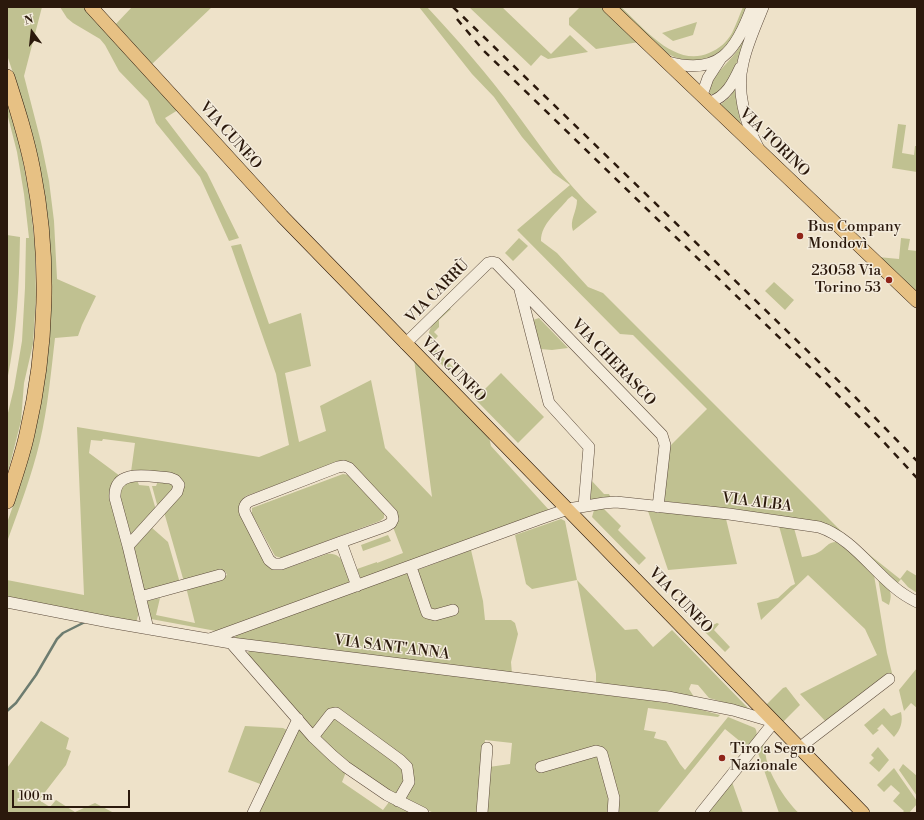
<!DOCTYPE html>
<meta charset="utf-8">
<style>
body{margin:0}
#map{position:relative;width:924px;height:820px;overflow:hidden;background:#eee2c9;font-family:"Libre Bodoni",serif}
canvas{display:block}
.frame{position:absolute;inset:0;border:8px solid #2b190c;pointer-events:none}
.north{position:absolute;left:12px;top:12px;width:40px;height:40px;-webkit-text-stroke:3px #f4ecdc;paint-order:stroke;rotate:345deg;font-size:11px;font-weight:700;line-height:16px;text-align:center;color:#2b190c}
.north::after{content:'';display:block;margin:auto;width:14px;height:18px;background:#2b190c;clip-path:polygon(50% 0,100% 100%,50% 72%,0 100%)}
.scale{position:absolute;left:12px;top:790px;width:118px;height:18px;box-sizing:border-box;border:2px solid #2b190c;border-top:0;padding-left:5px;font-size:12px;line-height:14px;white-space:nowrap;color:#2b190c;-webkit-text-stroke:3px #f4ecdc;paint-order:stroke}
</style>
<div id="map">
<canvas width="924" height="820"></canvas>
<div class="frame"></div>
<div class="north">N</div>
<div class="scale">100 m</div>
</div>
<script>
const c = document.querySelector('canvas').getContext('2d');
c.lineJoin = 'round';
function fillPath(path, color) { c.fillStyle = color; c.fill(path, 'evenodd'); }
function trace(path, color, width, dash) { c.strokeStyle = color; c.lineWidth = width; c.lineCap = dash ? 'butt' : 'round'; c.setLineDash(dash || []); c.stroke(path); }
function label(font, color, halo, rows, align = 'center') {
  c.font = font + ' "Libre Bodoni",serif'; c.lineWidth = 3; c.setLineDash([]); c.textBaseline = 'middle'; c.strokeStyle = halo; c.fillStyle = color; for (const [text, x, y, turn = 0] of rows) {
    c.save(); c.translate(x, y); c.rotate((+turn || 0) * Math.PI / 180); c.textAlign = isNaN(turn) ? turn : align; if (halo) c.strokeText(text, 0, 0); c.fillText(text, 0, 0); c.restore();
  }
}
const green = new Path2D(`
 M7 7H42L24 76 41 142 49 181 54 221 57 279 96 296 82 325 78 336 55 338C51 372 48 407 40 441 32 475 19 509 7 542V523L21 483 29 456 49 327 17 85 7 55Z
 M60 7H85L178 110 165 118 207 173 239 238 229 241 200 177 156 123 148 101 119 71 105 45 100 39 73 23 67 18Z
 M132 7H212L151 65 114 26Z
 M419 7H427C458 40 487 74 514 110 540 145 564 182 597 212L573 231C569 220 577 212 577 200L572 196 568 199C558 212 541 223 541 241L557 253 588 287 603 293 847 537 900 579 907 570 917 576V593L908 587 901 579 897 584 847 537 776 515 663 501 669 447 707 409 633 335 620 334 517 230 570 185 553 173 522 137 494 97 472 74Z
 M469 7H502L551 54 570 35 588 52 548 59 541 55 531 66Z
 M580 7H603L639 42 596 49 569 25V18Z
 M617 7H621C644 28 675 68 709 53 719 49 727 42 732 33 736 25 739 16 743 7H746C742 18 738 31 731 41 716 61 689 66 668 54Z
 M756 7C747 35 738 74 716 94H710C706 80 732 60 739 48 746 35 751 21 756 7Z
 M697 22 693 35 673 41 662 33Z
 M736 87 737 103 741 125 720 105 730 97Z
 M7 97 22 156 30 200 35 248 36 297 33 344 24 383 21 421 7 476V417L14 388 22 341 25 288 26 238H29L24 194 17 152 7 113Z
 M898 124 906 125 902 153 914 155 915 146H917V172L892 168Z
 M7 235 20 237C19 286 17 333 7 381Z
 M519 238 528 246 513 261 505 253Z
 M901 238 910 239 908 250 917 251V294L878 257 899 259Z
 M241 244 269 324 301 313 311 366 285 373 299 442 326 431 320 406 371 380 385 448 432 497 414 359 489 437 491 446 549 510 361 579 357 569 377 562V563L403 553 393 527 397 523 398 519 350 463 346 461 338 462 246 496C240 501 239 505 239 512L266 565 271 568 282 570 327 554C344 552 346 570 351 582L216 631 151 619 147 601 160 598 156 615 195 623 186 587 227 575 225 571 184 582 164 512 182 485 131 472 135 443 103 439 102 441 91 440 89 453 120 476 114 483 139 612 136 623 7 598V580L84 595 77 427 259 457 289 445 276 374 231 246Z
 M774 282 794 300 785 310 765 291Z
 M447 307 451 309 439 320V327L434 332 438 336 429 346C426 327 435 321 447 307Z
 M539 318 568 348 552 350 540 349 533 320Z
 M434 348 457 371 452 375 430 353Z
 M501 373 544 417 518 443 475 399Z
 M343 474 349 475 384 512V518L380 521 281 558 275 556 252 514V508Z
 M137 480 139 485 149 486 156 510 135 532 129 534C126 523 114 492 124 484 127 482 133 481 137 480Z
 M591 480 604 494H609L611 498 590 501Z
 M158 481 169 482 175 487 158 508 152 486H156Z
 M603 508 621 526 618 530 646 558 639 565 592 517 594 510Z
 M648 511 726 519 737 564 668 570Z
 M561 519 565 521 577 580 625 630 637 629 653 647 672 630 750 710 709 698 698 685 691 684 689 689 694 697 596 684V674L577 580 532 589 526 584 515 535Z
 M779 526 794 528 802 557C808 556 814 555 819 552 826 548 828 542 836 542L851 552 874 575 887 653 892 673 827 723 800 694 877 655 865 629 808 575 761 620 757 603 778 598 791 586 795 584Z
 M151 527 168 542 180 583 144 593 134 547Z
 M388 535 391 541 363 551 361 545Z
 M471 550 483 601 485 620H511L515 623 518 634 511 662 512 674 235 639 236 635 410 572 432 612 415 571Z
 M878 578C888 588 894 590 889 605L882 601Z
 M717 623 719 624 714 630 730 647 725 652 703 630Z
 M251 650 654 701 691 707 720 715 718 717 648 708 644 730 656 732 654 738 666 741 680 764 685 770 728 717 755 728C760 736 752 741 747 747L725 729 657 813H617L596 754 610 795 609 813H485L489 767 510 764 512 743 485 740 479 813H434L402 799 409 767 337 710 314 732 249 656 248 652Z
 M917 668V708L911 703 904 711 899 690Z
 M786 687 800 705 783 722 766 705 783 688Z
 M884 708 891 716 901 712C903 722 901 729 894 737L882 724 877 729 879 730 873 735 864 725Z
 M332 716 402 765 407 780 398 797 352 766 317 735Z
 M41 721 69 738 66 749 71 751 66 765 39 800 50 807 56 800 75 812 95 803 114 813H7V768Z
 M298 725 346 772 342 782 383 810 389 802 412 813H256Z
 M245 726 283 728 289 731 263 785 228 772Z
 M762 744 766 748C762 765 786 802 799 813H779L757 750Z
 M878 747 889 760 879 772 869 763 874 758 871 755Z
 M903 764 917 776V796L899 770Z
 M894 768 917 801V804L909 813H902L904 811 893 801 900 793 891 785 884 792 877 785Z
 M732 782 743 813H707Z`);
const stream = new Path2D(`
 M7 711 16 703 36 675 57 639 63 633 85 622`);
const minor = new Path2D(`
 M668 62C719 76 736 51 752 7
 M702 95 708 78 721 58
 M710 102C726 97 733 83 740 68
 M758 147C745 123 736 90 743 63 747 44 756 25 763 7
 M520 290 549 403 589 447 584 506
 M405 344 488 263 492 262 496 263 662 435 665 445 658 507
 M341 542 281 564H274L269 560 245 513C243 508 245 503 250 501L338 467 344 466 349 468 392 514 393 519 391 523 386 526 341 542 357 586
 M128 546 115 498C113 467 151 477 170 478L175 480 179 485 177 492 128 546 148 629
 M411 567 427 613 435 615 453 610
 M140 597 220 575
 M7 602 109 622 231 643 668 697 733 710 774 722 701 813
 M210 639 542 518 568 509 604 503 616 502 729 514 819 527C850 537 870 567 894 587 901 593 909 598 917 602
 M231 643 313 737 333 756 346 767 387 795 423 813
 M313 737 331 714 336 713 400 760 407 767 409 782 398 801
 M799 748 889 679
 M541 767 596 751 600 752 602 754 614 798 613 813
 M253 813 298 719
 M482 813 487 748`);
const major = new Path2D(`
 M91 7 282 216 863 813
 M609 7 917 301`);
const highway = new Path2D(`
 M7 77C17 108 27 139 33 171 50 257 47 349 27 434 22 457 14 479 7 501`);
const rail = new Path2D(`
 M453 7 853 395 917 461
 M457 19 483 50 821 378 880 438 917 478`);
const markers = [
 [800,236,4,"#8f2418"],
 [889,280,4,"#8f2418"],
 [722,758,4,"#8f2418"]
];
const streetNames = [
 ["VIA CUNEO",230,136,48],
 ["VIA TORINO",774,143,44],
 ["VIA CARRÙ",438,292,-45],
 ["VIA CHERASCO",613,363,46],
 ["VIA CUNEO",453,370,45],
 ["VIA ALBA",757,503,7],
 ["VIA CUNEO",680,601,46],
 ["VIA SANT'ANNA",392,648,7]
];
const poiNames = [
 ["Bus Company",808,227],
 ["Mondovì",808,244],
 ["23058 Via",881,271,"right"],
 ["Torino 53",881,288,"right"],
 ["Tiro a Segno",730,749],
 ["Nazionale",730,766]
];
fillPath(green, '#c0c191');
trace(stream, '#6d7c70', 2.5);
trace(minor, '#5c4b3b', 12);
trace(major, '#2b190c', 14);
trace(highway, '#2b190c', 16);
trace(minor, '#f4ecdc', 11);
trace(major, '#e7c184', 13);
trace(highway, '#e7c184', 15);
trace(rail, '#2b190c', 2.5, [7, 7]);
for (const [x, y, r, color] of markers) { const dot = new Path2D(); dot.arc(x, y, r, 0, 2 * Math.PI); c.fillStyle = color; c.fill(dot); trace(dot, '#f4ecdc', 1.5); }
label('15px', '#2b190c', '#f4ecdc', streetNames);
label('15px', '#2b190c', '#f4ecdc', poiNames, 'left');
</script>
